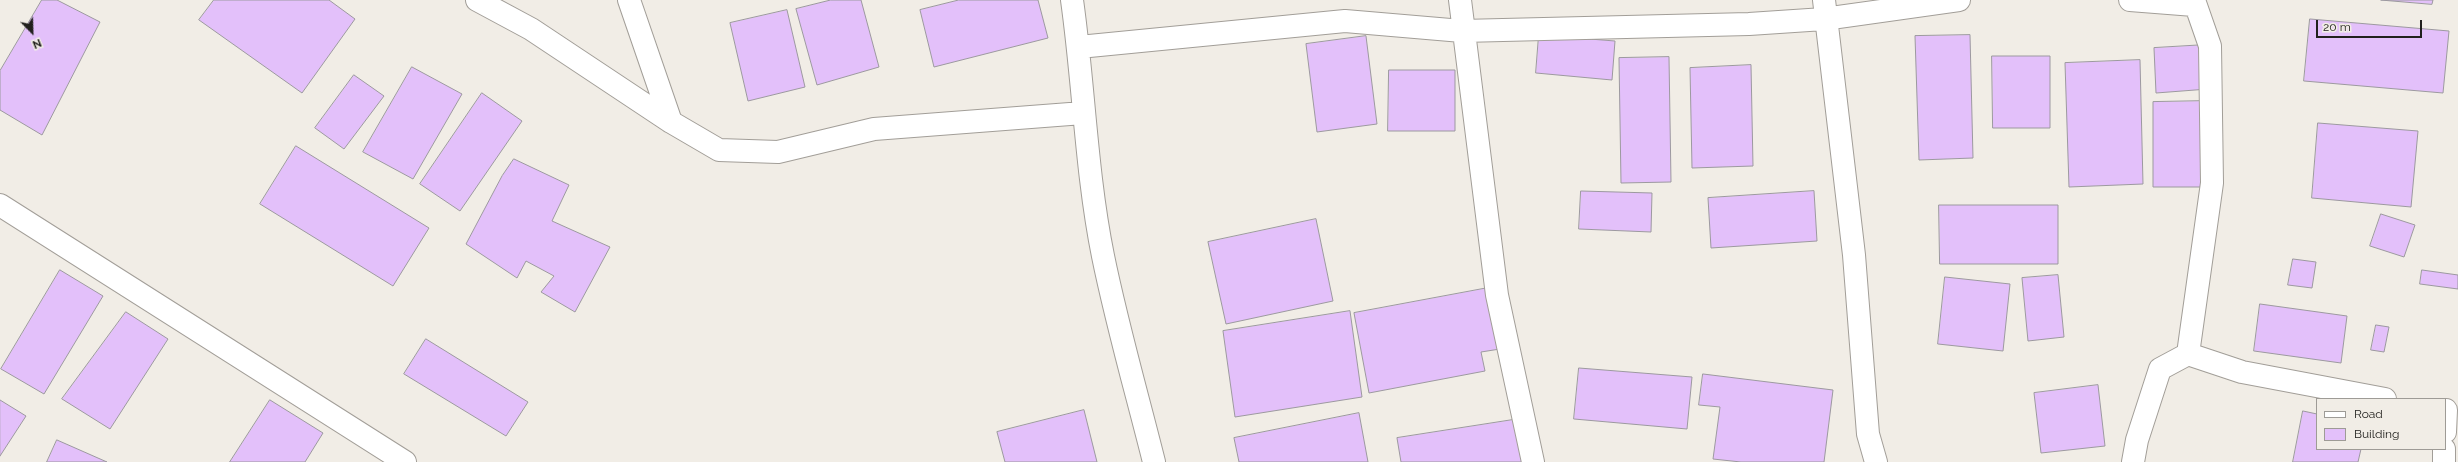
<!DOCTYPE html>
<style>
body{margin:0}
#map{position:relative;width:2458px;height:462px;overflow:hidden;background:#f1ede6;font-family:Raleway,sans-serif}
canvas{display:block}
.legend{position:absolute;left:2316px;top:398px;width:130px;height:52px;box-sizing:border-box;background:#f1ede6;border:1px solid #9e9b96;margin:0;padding:5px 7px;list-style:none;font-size:12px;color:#21201d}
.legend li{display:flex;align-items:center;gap:8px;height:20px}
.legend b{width:20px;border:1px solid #9e9b96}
.north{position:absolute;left:12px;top:12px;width:40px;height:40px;-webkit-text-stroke:3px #f1ede6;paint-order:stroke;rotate:157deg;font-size:11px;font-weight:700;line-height:16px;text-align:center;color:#21201d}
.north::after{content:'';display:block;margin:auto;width:14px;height:18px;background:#21201d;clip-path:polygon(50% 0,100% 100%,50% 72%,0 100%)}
.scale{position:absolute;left:2316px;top:20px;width:106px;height:18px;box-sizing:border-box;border:2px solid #21201d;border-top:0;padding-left:5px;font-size:12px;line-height:14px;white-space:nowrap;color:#21201d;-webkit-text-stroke:3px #f1ede6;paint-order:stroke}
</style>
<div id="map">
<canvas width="2458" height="462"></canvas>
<ul class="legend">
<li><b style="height:5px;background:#fff"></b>Road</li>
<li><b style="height:11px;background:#e3c0fa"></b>Building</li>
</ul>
<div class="north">N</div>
<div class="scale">20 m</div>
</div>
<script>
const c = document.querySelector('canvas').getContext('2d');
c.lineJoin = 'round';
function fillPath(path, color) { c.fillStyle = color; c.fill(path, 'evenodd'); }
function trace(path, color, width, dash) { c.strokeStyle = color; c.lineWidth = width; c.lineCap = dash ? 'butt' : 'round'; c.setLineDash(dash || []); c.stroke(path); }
const building = new Path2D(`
 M42 0H57L100 22 42 135 0 110V71Z
 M214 0H329L355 19 302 93 199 20Z
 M831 0H861L879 67 817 85 796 9Z
 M959 0H1038L1048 38 934 67 920 10Z
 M2381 0H2433L2432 4Z
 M787 10 805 87 748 101 730 23Z
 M2310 19 2449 31 2443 93 2304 81Z
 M1539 35 1615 41 1612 80 1536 73Z
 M1970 35 1973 158 1919 160 1915 36Z
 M1366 36 1377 124 1317 132 1306 44Z
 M2205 45 2208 89 2156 93 2154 48Z
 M1992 56H2050V128H1993Z
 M1669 57 1671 182 1621 183 1619 58Z
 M2140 60 2143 184 2069 187 2065 63Z
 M1751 65 1753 166 1692 168 1690 68Z
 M412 67 462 94 413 179 363 152Z
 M1389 70H1455V131H1388Z
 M354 75 384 96 344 149 315 128Z
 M482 93 522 121 460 211 420 184Z
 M2205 101V187H2153V102Z
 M2318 123 2418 131 2411 207 2312 198Z
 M296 146 429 228 393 286 260 204Z
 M514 159 569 185 552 221 610 247 575 312 541 292 554 276 526 261 517 278 466 244 502 176Z
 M1581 191 1652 193 1651 232 1579 229Z
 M1814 191 1817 241 1711 248 1708 198Z
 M1939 205H2058V264H1940Z
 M2381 214 2415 225 2404 257 2370 246Z
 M1316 219 1333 301 1226 324 1208 242Z
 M2293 259 2316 262 2312 288 2288 285Z
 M60 270 103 296 44 394 1 369Z
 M2422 270 2458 275V289L2420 284Z
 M2058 275 2064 337 2028 341 2022 278Z
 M1945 277 2010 284 2003 351 1938 344Z
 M1488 288 1500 349 1481 352 1485 371 1369 393 1354 313Z
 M2260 304 2347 316 2341 363 2254 351Z
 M1350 311 1362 397 1235 417 1223 331Z
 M126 312 168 339 110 429 62 399Z
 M2376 325 2389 327 2384 352 2371 350Z
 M426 339 528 402 506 436 404 374Z
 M1579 368 1692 377 1687 429 1574 419Z
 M1703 374 1833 390 1824 462H1741L1713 459 1720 407 1699 405Z
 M2098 385 2105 446 2041 453 2034 393Z
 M0 400 26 416 0 456Z
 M270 400 323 433 305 462H230Z
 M1084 410 1097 462H1005L997 432Z
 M2303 411 2317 414V449H2361L2358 462H2293Z
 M1359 413 1368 462H1239L1234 438Z
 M1519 419 1525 462H1401L1397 438Z
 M57 440 107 462H47Z`);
const minor = new Path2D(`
 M477 0 531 29 671 122 719 150 778 152 874 129 1083 113
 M629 0 671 122
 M1072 0C1084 85 1086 172 1103 256 1117 325 1137 394 1154 462
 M1460 0 1497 295 1533 462
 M1824 0 1854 255 1868 434 1876 462
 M2130 0 2194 5
 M1079 47 1345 21 1462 31 1749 24 1824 19 1959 0
 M0 205 405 462
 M2188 354 2242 372 2385 399
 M2445 432 2446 410
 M2133 462 2137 440 2160 369 2188 354 2212 183 2210 46 2194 0
 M2444 462V449`);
fillPath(building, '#e3c0fa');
trace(building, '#9c999f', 1);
trace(minor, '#a29e98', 24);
trace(minor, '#fff', 22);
</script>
